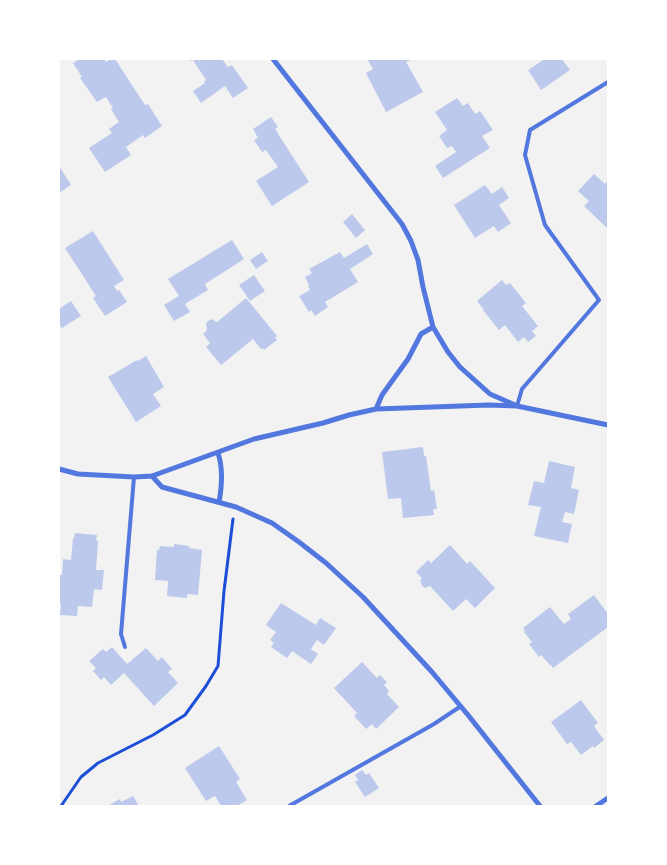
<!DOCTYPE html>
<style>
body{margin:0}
#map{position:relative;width:667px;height:865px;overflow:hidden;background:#f2f2f2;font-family:"PT Sans",sans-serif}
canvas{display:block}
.frame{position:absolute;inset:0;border:60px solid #fff;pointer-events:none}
</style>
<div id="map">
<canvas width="667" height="865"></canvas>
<div class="frame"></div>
</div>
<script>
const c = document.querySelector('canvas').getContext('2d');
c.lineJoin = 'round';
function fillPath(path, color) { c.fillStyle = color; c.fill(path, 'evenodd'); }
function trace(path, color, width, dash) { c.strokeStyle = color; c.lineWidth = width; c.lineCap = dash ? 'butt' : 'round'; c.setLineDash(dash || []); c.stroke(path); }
const building = new Path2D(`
 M80 59H104L106 62 111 59H115L145 105 148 104 162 126 145 138 143 135 126 147 131 155 105 172 89 148 112 133 109 129 119 122 111 109 113 108 106 97 97 102 80 78 82 77 73 63Z
 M189 59H222L228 67 232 65 248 88 233 98 225 86 201 103 193 91 205 83 204 82 206 80 193 60 191 61Z
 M367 59H413L406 62 423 92 386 112 366 73 373 69Z
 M545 59H562L570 70 541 90 528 70Z
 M457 98 463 106 468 103 475 114 480 111 493 130 482 136 490 148 443 178 435 166 456 152 452 146 447 148 439 136 447 130 435 112Z
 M271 117 278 127 275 129 309 182 272 206 256 181 278 167 266 150 262 152 254 140 258 138 253 129Z
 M59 166 71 185 59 193Z
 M594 174 605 184 608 181V229L584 206 589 201 578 191Z
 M485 185 492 194 502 187 509 198 499 205 511 223 498 232 494 226 475 238 454 205Z
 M352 214 365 230 356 238 343 222Z
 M93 231 124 280 114 286 117 291 119 290 127 302 105 316 93 298 96 296 65 248Z
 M232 240 244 259 205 284 208 290 185 304 190 312 174 321 164 305 179 296 168 279Z
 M367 244 373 254 350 269 358 282 325 302 328 307 315 316 311 310 309 312 299 296 310 290 308 286 309 285 305 277 312 273 309 269 340 252 344 258Z
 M262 252 268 261 256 269 250 260Z
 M254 275 265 291 250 301 239 285Z
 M502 280 506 285 510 283 526 303 522 306 538 326 532 331 536 336 528 342 524 337 518 342 505 325 499 330 483 310H484L477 301Z
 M246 298 277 336 275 338 277 340 264 350 263 348 261 349 253 339 221 365 206 347 210 343 203 334 207 330 206 323 211 319 217 322Z
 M71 301 81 316 62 328 59 324V309Z
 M146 356 164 387 153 394 161 406 136 422 108 377 137 360 138 361Z
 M423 447 424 456H426L431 491 434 490 437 509H433L434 515 403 518 401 498 388 499 382 452Z
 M549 461 575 467 571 488 579 490 574 514 565 512 562 522 572 524 568 543 534 536 541 507 528 505 534 481 544 483Z
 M75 533 97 535 96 540 98 541 96 570H104L102 590 94 589 92 607 78 606 77 616 60 615 61 604H59V575H62L63 559 71 560 73 538H74Z
 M174 544 189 546V548L202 550 198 595 187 594V598L167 596 168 581 155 580 157 550H159L160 546 174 547Z
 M450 545 467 564 470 561 495 588 475 608 466 599 453 611 430 586 425 588 422 586 420 580 422 578 416 572 428 560 431 563Z
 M594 595 608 614V627L553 668 551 665H550L541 655 539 657 529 644 532 642 524 632 525 631 523 628 550 607 564 624 571 619 568 614Z
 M281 603 316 625 320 618 336 628 324 645 317 640 311 649 318 654 311 664 292 651 287 658 271 647 274 643 270 640 276 632 266 625Z
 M112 647 127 664 146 648 158 661 162 657 172 669 168 672 178 683 154 706 124 673 111 685 104 677 101 680 93 671 96 668 89 661 103 649 106 652Z
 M362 662 377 678 380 675 387 682 384 685 389 691 387 694 399 707 376 729 372 724 366 729 354 716 357 713 334 688Z
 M581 700 598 723 594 726 604 740 594 748 593 746 581 755 571 742 567 744 551 722Z
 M219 746 240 779 236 782 247 800 237 806H221L215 796 206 801 185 768Z
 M362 770 366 775 369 773 379 788 365 797 355 782 358 780 355 775Z
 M133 796 139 806H110L109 805 120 799 121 802Z`);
const path = new Path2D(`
 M61 806 81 777 98 763 153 735 185 715 206 686 218 666 224 591 233 519`);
const service = new Path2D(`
 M517 406 522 389 599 300 545 225 525 155 530 130 608 82
 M125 647 121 634 134 477
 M289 806 434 724 461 706`);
const minor = new Path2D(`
 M273 59 402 224 411 241 418 260 423 287 433 327 448 352 460 367 490 394 515 405
 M376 409 382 395 408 359 421 334 433 327
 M218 453C223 468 222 486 219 502
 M59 469 78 474 134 477 152 476 254 439 323 423 349 415 376 409 489 405 517 406 608 425
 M152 476 162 487 236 507 272 523 299 542 326 563 363 597 432 672 468 715 540 806
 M596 806 608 798`);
fillPath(building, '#bdc9ec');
trace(path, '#1d4ed8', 3);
trace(service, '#5277de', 4);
trace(minor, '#5277de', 5);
</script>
